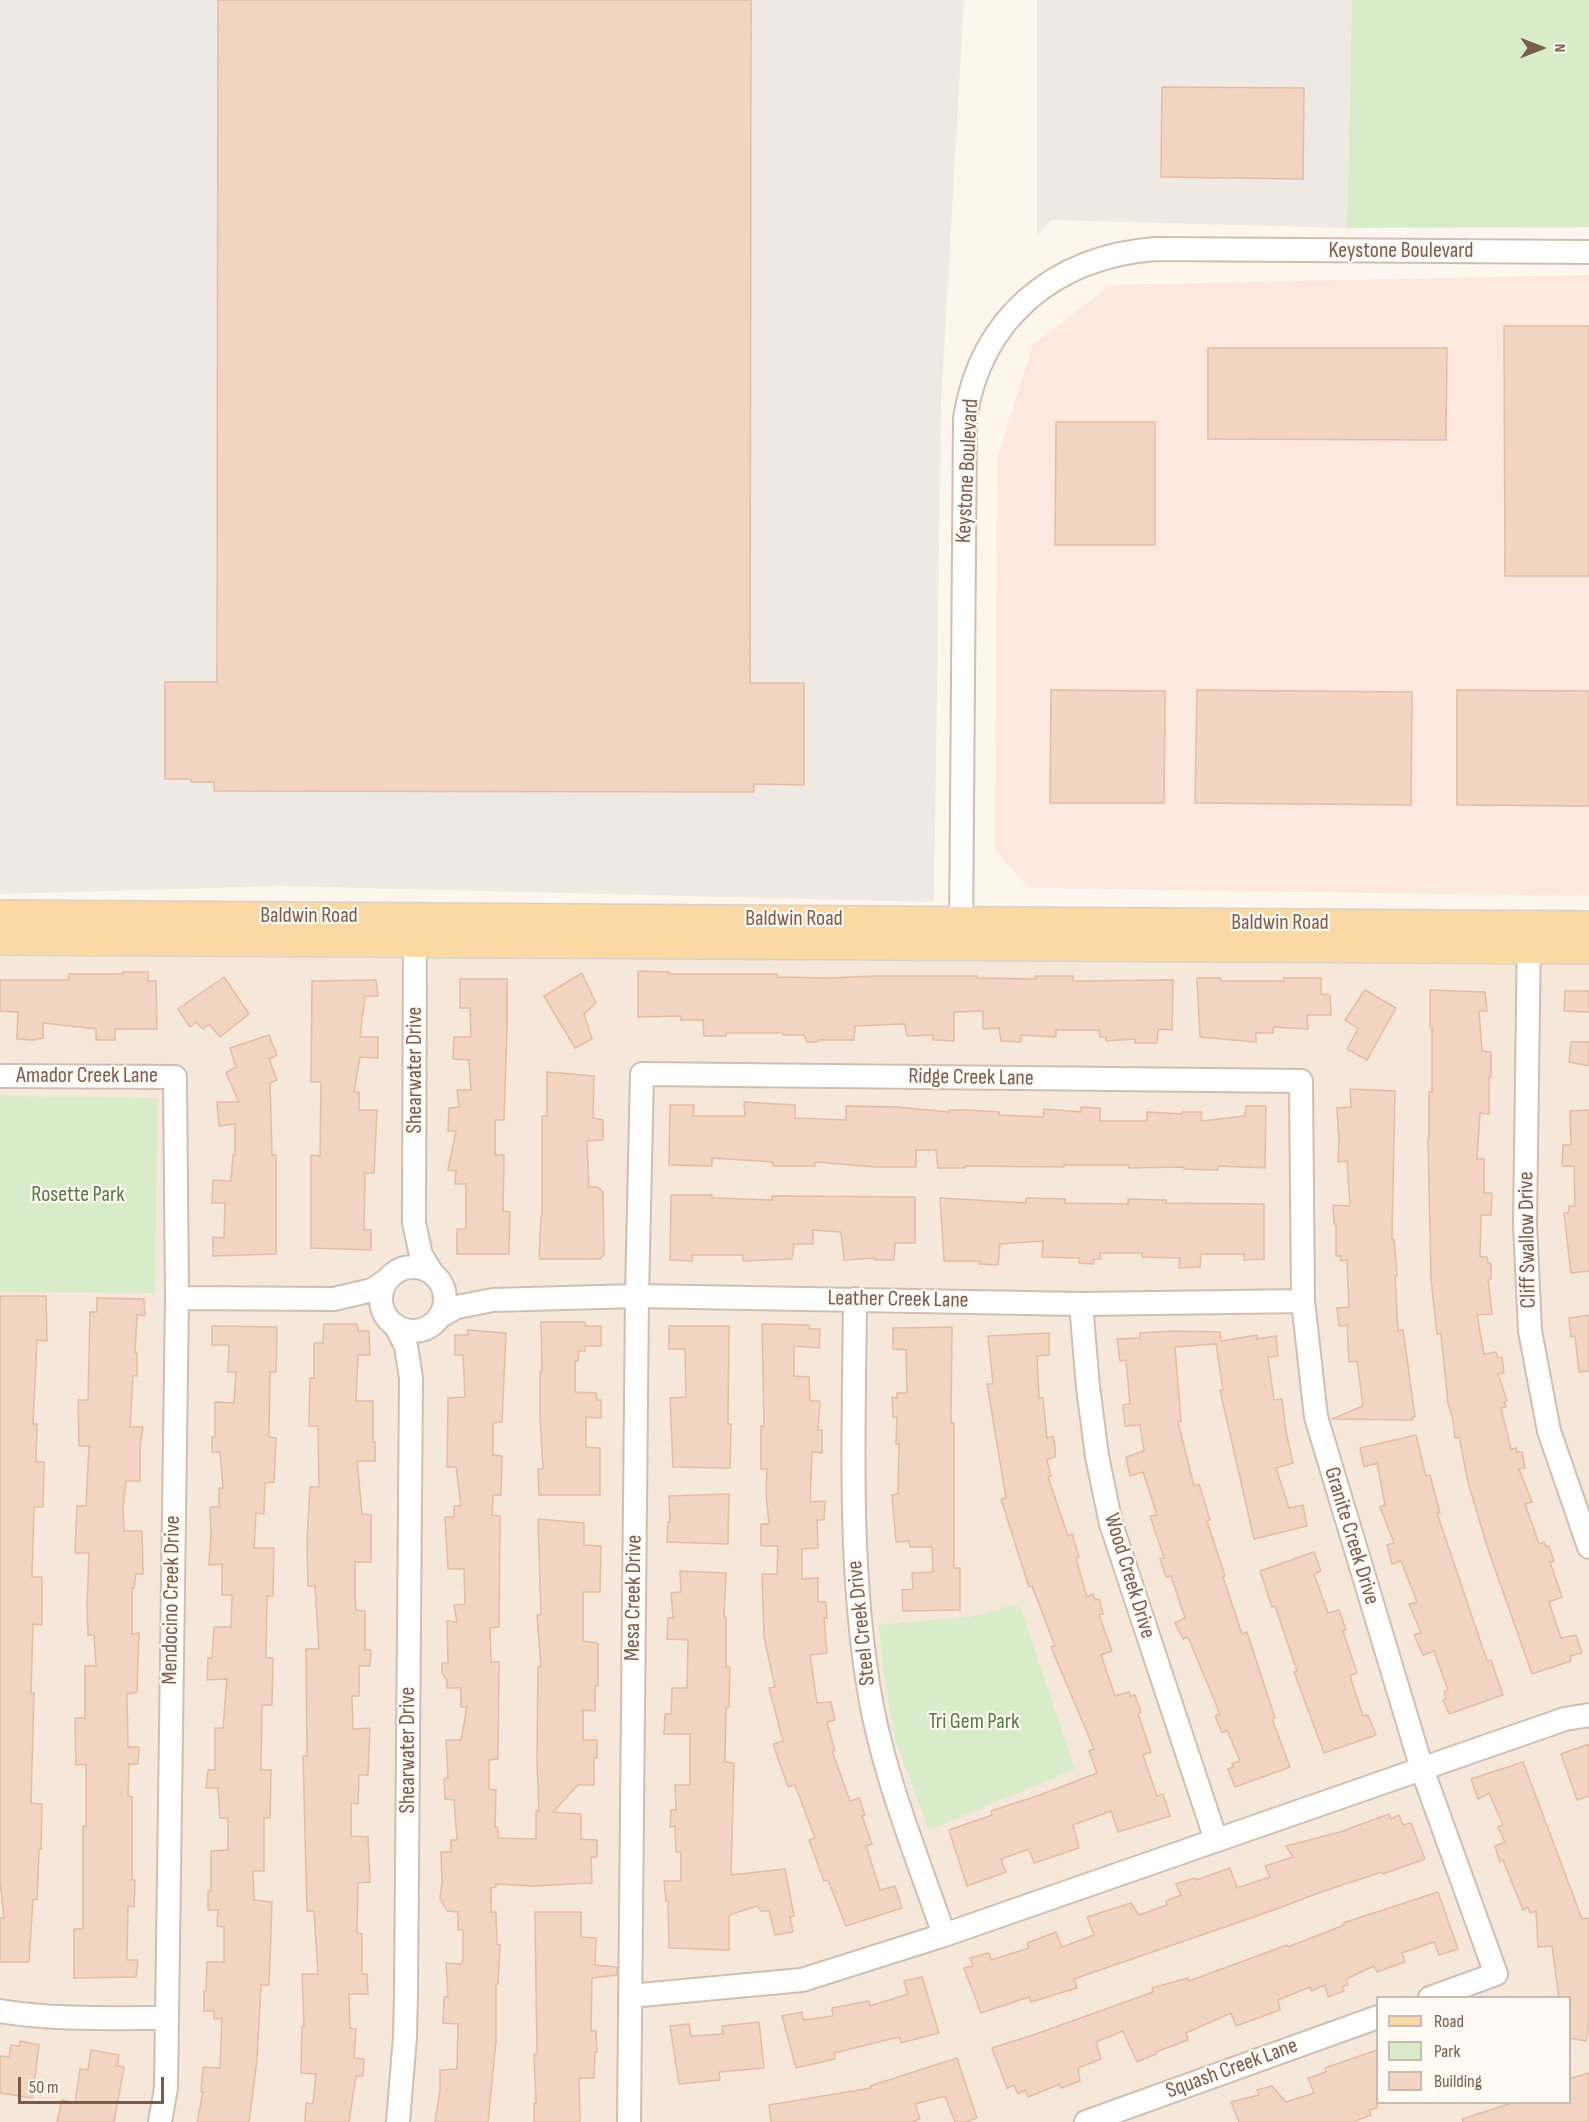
<!DOCTYPE html>
<style>
body{margin:0}
#map{position:relative;width:1589px;height:2122px;overflow:hidden;background:#fdf6ec;font-family:"Sofia Sans Condensed",sans-serif}
canvas{display:block}
.legend{position:absolute;left:1376px;top:1996px;width:195px;height:108px;box-sizing:border-box;background:#fffaf3;border:2px solid #cabbb1;margin:0;padding:8px 10px;list-style:none;font-size:18px;color:#7a5c4d}
.legend li{display:flex;align-items:center;gap:12px;height:30px}
.legend b{width:30px;border:2px solid #cabbb1}
.north{position:absolute;left:1511px;top:18px;width:60px;height:60px;-webkit-text-stroke:4px #fffaf3;paint-order:stroke;rotate:90deg;font-size:16px;font-weight:700;line-height:24px;text-align:center;color:#7a5c4d}
.north::after{content:'';display:block;margin:auto;width:21px;height:27px;background:#7a5c4d;clip-path:polygon(50% 0,100% 100%,50% 72%,0 100%)}
.scale{position:absolute;left:18px;top:2077px;width:146px;height:27px;box-sizing:border-box;border:3px solid #7a5c4d;border-top:0;padding-left:8px;font-size:18px;line-height:21px;white-space:nowrap;color:#7a5c4d;-webkit-text-stroke:4px #fffaf3;paint-order:stroke}
</style>
<div id="map">
<canvas width="1589" height="2122"></canvas>
<ul class="legend">
<li><b style="height:8px;background:#fbd9a5"></b>Road</li>
<li><b style="height:16px;background:#d8ecc9"></b>Park</li>
<li><b style="height:16px;background:#f3d5c3"></b>Building</li>
</ul>
<div class="north">N</div>
<div class="scale">50 m</div>
</div>
<script>
const c = document.querySelector('canvas').getContext('2d');
c.lineJoin = 'round';
function fillPath(path, color) { c.fillStyle = color; c.fill(path, 'evenodd'); }
function trace(path, color, width, dash) { c.strokeStyle = color; c.lineWidth = width; c.lineCap = dash ? 'butt' : 'round'; c.setLineDash(dash || []); c.stroke(path); }
function label(font, color, halo, rows, align = 'center') {
  c.font = font + ' "Sofia Sans Condensed",sans-serif'; c.lineWidth = 4.5; c.setLineDash([]); c.textBaseline = 'middle'; c.strokeStyle = halo; c.fillStyle = color; for (const [text, x, y, turn = 0] of rows) {
    c.save(); c.translate(x, y); c.rotate((+turn || 0) * Math.PI / 180); c.textAlign = isNaN(turn) ? turn : align; if (halo) c.strokeText(text, 0, 0); c.fillText(text, 0, 0); c.restore();
  }
}
const residential = new Path2D(`
 M0 933 1589 961V2122H0ZM1378 1998H1570V2102H1378Z`);
const commercial = new Path2D(`
 M1589 275V896L1030 888 995 851 997 458 1033 345 1110 285Z`);
const industrial = new Path2D(`
 M0 0H964L941 404 934 902 281 886 0 894Z
 M1037 0H1352L1347 228 1051 220 1037 235Z`);
const green = new Path2D(`
 M1352 0H1589V227L1347 228Z
 M0 1096 157 1098 155 1293 0 1292Z
 M1019 1604 1075 1769 929 1830 895 1740 882 1662 879 1625 975 1616Z`);
const building = new Path2D(`
 M218 0H751L750 683H804V785L754 784V792L214 791V782H191V779H165V682H217Z
 M1162 87 1304 88 1303 179 1161 177Z
 M1504 326H1589V576H1505Z
 M1208 348H1447L1446 440 1208 439Z
 M1056 422H1155V545H1055Z
 M1051 690 1165 691 1164 803H1050Z
 M1197 690 1412 692 1411 805 1195 803Z
 M1457 690 1589 691V806L1457 805Z
 M638 971 669 972V974H777V977L831 978 873 976H977V978L1035 979V976H1073V981L1173 980 1172 1030 1158 1029 1157 1043H1135V1039L1106 1041V1037H1100L1099 1030H1056V1037L1021 1035V1042L1001 1041 999 1028 983 1029V1011L954 1012V1041L933 1040V1035L907 1036 905 1024 855 1026 854 1040H820L817 1042H807L804 1035H783V1033H726V1036H704L703 1020H681V1016L638 1017Z
 M123 972H148V981H156L157 1029H115V1040H96V1029L43 1023V1038L33 1040 17 1039 18 1012 0 1011V980H69V974H123Z
 M582 973 596 1003 584 1014 592 1039 575 1048 544 996Z
 M224 977 249 1014 220 1037 209 1024 203 1029 196 1022 190 1027 178 1009Z
 M1197 978H1221V981H1284V978H1321V994L1330 995 1331 1015H1307L1308 1029 1273 1027V1033H1256V1042L1200 1037Z
 M460 979H507V1028L504 1120H495V1155H504L503 1211 510 1212 509 1254H457V1229H466V1184H455L456 1171 448 1170 456 1131H448L449 1108 459 1107 457 1090H471L469 1060 453 1059 454 1037H471L470 1008H460Z
 M376 980 378 996H365L360 1037H378V1058L360 1057 354 1092H359V1110H377L374 1173H365L364 1230H371V1250L311 1248V1155L320 1156 321 1082H311L312 981Z
 M1365 990 1396 1008 1367 1060 1347 1049 1358 1029 1345 1020Z
 M1430 990 1485 992 1487 1011H1479L1482 1051 1491 1052V1077H1489V1114L1480 1113 1477 1159H1484V1193H1492L1491 1215H1481L1480 1257H1487L1488 1263H1491V1279H1488L1492 1314 1477 1315 1484 1354 1496 1352 1498 1358 1502 1357 1504 1373 1498 1374 1507 1401 1504 1402 1506 1407 1501 1408 1511 1449 1516 1448 1517 1452H1522L1525 1468 1519 1469 1532 1502 1525 1504 1539 1544 1544 1542 1546 1547 1549 1546 1554 1561 1550 1562 1562 1597 1549 1602 1561 1638 1576 1635 1582 1653 1570 1656 1571 1661 1532 1674 1487 1546 1468 1482 1459 1437 1455 1438 1453 1420 1448 1403 1441 1334H1437L1431 1279 1428 1138H1429V1092H1432V1028H1430Z
 M1565 991H1589V1012L1564 1011Z
 M269 1035 277 1055 269 1059 277 1080 270 1083 272 1155H276V1254L213 1256V1237L224 1238 225 1203H212L213 1180 231 1181 233 1155H235V1124L219 1126 217 1102H239L226 1073 236 1067 230 1048Z
 M1571 1042H1589V1066L1569 1062Z
 M547 1072 594 1076 593 1118 603 1120V1140L587 1141 589 1187H598L603 1192 604 1254 600 1259H539L541 1216H542V1116H547Z
 M1350 1089 1395 1091 1392 1240 1394 1239 1397 1275 1395 1276 1398 1331 1403 1330 1415 1417H1412L1413 1420 1332 1419 1363 1406 1357 1361 1349 1362 1347 1325 1339 1326 1337 1308 1349 1307 1347 1260 1341 1261V1256H1336V1224H1334L1333 1205 1350 1206 1347 1161 1338 1162 1339 1142 1337 1108 1351 1107Z
 M744 1102 795 1105V1118L846 1120V1106L897 1107 949 1112V1110H966L999 1112V1115L1043 1117 1044 1109 1081 1112V1107L1100 1108V1121H1147V1112L1182 1114V1112H1202L1201 1121 1245 1116 1246 1106H1266L1265 1168 1218 1166V1170L1184 1169V1167L1129 1168V1165H1064V1167L965 1166V1168H938L936 1150H916V1167H876L815 1162V1166H773V1162L712 1158V1166L669 1165 670 1105H694L693 1116H745Z
 M1589 1110V1271L1571 1273 1564 1213 1569 1212V1206H1575L1574 1166H1562L1563 1145H1571L1570 1111Z
 M671 1195H712V1198L772 1200V1196L915 1197V1243H895L894 1260H875V1258L844 1260 841 1232 813 1230V1244H794L792 1259 743 1261V1255H692V1261L670 1260Z
 M940 1198 1026 1203V1198L1065 1199V1203L1128 1204V1199L1166 1200V1203L1264 1204V1259L1244 1260V1254H1201L1200 1267 1179 1268 1180 1258 1142 1257V1253H1100L1101 1259H1094L1093 1264 1079 1263V1258L1042 1257 1043 1241 1000 1244 998 1265 979 1264V1261H944Z
 M0 1296H46L47 1341 37 1340 33 1424H37L36 1462H44L43 1507H34L32 1577H42V1625L33 1624 31 1693H34L31 1803 42 1804 41 1849H39L37 1900 33 1899 29 1962H0V1918H4L0 1881Z
 M97 1298 144 1299 145 1316 137 1314 135 1353H137V1376H133L130 1427H143L140 1446V1481H126L123 1507 124 1531H142L143 1574H136L134 1588H132V1634L139 1633 137 1692 127 1694 128 1747H139L138 1764H129L128 1796 132 1797V1880H135L134 1907 128 1906 127 1960H138L136 1977 74 1978V1929H83V1826H86V1764L76 1765 75 1718H85V1666H96L94 1635H88L87 1604 89 1553H75L77 1506H86L89 1446H79L78 1400H88L90 1312H97Z
 M1589 1315V1371L1579 1372 1575 1336 1571 1337 1569 1318Z
 M541 1322H585V1326H601V1346H585V1351H579L578 1361H575V1392L596 1393 597 1400H601V1418L586 1417V1447L600 1448V1495H539L538 1469H543L540 1415V1371L542 1372Z
 M324 1324H357L358 1331H369L370 1355H358L356 1401H373V1442H375V1461H357L362 1514 371 1515V1562H355V1597L356 1610 365 1611V1650H371L370 1666H359V1696H352L353 1729 370 1728 368 1775H359L358 1804 351 1803V1836L368 1837 370 1882 358 1883 357 1933 362 1934V1974H367L368 1994H349L350 2028 356 2029 354 2058 364 2059 363 2076H356L349 2122H305L306 2103 313 2104 316 2074 301 2073 302 2026H304L302 1974H318L314 1911H307L303 1756H307L306 1649H319L315 1586H308L307 1540 310 1487H319L318 1426H309L310 1378H314V1343H323Z
 M762 1324 809 1325V1329H820L819 1348 794 1346V1376L809 1377 810 1401H820L818 1430H822V1453L812 1452 810 1502 825 1501 824 1520H817L818 1548 802 1549V1579L818 1578V1602H826L827 1618H824L827 1653 810 1655 817 1703 831 1702 835 1720 827 1722 835 1751H832L850 1801 859 1798 865 1815 862 1816 872 1844 866 1846 880 1890 895 1886 902 1908 846 1926 828 1880 824 1881 809 1840 815 1838 795 1785 788 1787 773 1744 783 1741 769 1688 775 1687 764 1637 762 1574H777L778 1546H761V1524H769L766 1493 767 1469H761V1426H764Z
 M212 1326 277 1327 276 1372H270L269 1437 276 1438 274 1482 265 1483 264 1514 256 1513 254 1548H274L273 1596H267L266 1658H273L272 1705H262L261 1770H271L270 1818H264V1871H253L254 1900 272 1902 269 1985H261L257 2060 249 2122H197L203 2092H201L203 2067 220 2068 222 2018 214 2019V2011H204V1991H206L207 1962H224V1927L217 1926 218 1910H208V1891H211V1851L228 1850V1818H220L218 1788H206L208 1770H215V1728H223L227 1679 207 1680 208 1658H212L214 1627H231L232 1595H222V1564L209 1565 211 1533 210 1507H219V1488H223L220 1452H212V1437H215V1402L234 1403 236 1372H228L229 1345H212Z
 M669 1326H729L728 1424H731L730 1468 673 1467 670 1398 686 1397 685 1349H669Z
 M952 1327 951 1423H954V1568H960V1610L903 1611 902 1590 913 1589 912 1573 933 1572 932 1547H910L909 1541 896 1542 892 1495 898 1494 899 1444H896L897 1417H893L892 1397 897 1398V1393H907L906 1350 893 1349V1328Z
 M467 1330 506 1333 502 1422 493 1423V1455L502 1456 501 1495H493L492 1515 500 1516 499 1627 490 1628 491 1662H499L498 1759 489 1760V1789L496 1790 495 1827H498V1838L536 1839V1811H539L537 1761 538 1667H541L537 1615H541L538 1519 584 1523V1545L601 1546 600 1592H583V1641L598 1643V1686H595V1711L583 1710V1740H597V1758H594V1785H578L553 1812 581 1814V1839L597 1840V1857H591L592 1883 533 1886 496 1884V1887L491 1888V1912H496L497 1944 500 1945 498 1984H496V2041L488 2122H435L440 2090V2070L457 2069 458 2024 443 2023 444 1997H448L446 1963 461 1964 463 1960V1930H458V1912L447 1911 440 1898 442 1882 441 1852H451V1840H457L454 1800 445 1799 444 1779 448 1778 446 1740H461L467 1707H461V1688H447V1680L442 1673V1663H448L447 1621 457 1622 454 1605 465 1604 464 1569H448L445 1517H454V1506H461L456 1467H447L448 1398 465 1397 463 1355H455V1335H468Z
 M1174 1331 1220 1332 1221 1341 1257 1335V1339L1276 1336 1278 1356 1268 1357 1274 1400 1282 1399 1286 1432 1293 1463 1276 1468 1289 1508 1303 1505 1307 1526 1254 1539 1220 1390H1223L1216 1344 1175 1347 1181 1421 1178 1422 1194 1486 1199 1484 1210 1520 1207 1521 1225 1576 1223 1577 1242 1634 1247 1632 1275 1718 1272 1719 1290 1767 1235 1787 1228 1769 1234 1767 1232 1764 1240 1761 1227 1730 1222 1733 1215 1716 1220 1714 1188 1637 1183 1639 1175 1623 1185 1618 1171 1576 1166 1577 1160 1559 1164 1558 1150 1516 1157 1515 1143 1472 1130 1476 1126 1457 1144 1451 1140 1425 1125 1426 1123 1405 1130 1404 1126 1360 1120 1361 1117 1339 1140 1338V1333Z
 M1049 1333V1355L1037 1356 1039 1398H1043L1047 1438 1053 1436 1055 1447V1457L1047 1460 1051 1476 1048 1477 1068 1536 1072 1534 1079 1557 1076 1558 1087 1597 1093 1594 1095 1600 1099 1599 1103 1614 1099 1615 1112 1651 1101 1655 1115 1696 1129 1692 1131 1696 1135 1695 1141 1712 1138 1714 1151 1752 1143 1755 1157 1796 1163 1794 1170 1816 1118 1832 1111 1811 1073 1825 1079 1848 1034 1863 1029 1849 1001 1859 1006 1872 967 1886 949 1830 992 1815 991 1811 1040 1795 1097 1773 1089 1751 1094 1749 1051 1647 1055 1646 1032 1586 1029 1587 1001 1499 1006 1498 987 1384H993L988 1336Z
 M1416 1435 1426 1476 1430 1475 1440 1513H1437L1487 1661 1491 1660 1503 1695 1449 1714 1443 1700 1446 1698 1444 1692 1448 1690 1434 1651 1423 1655 1414 1635 1421 1633 1409 1604 1417 1602 1401 1561 1392 1564 1387 1545 1394 1543 1380 1507 1385 1505 1377 1463 1364 1467 1360 1448Z
 M729 1494 728 1544 667 1542 668 1522H670L669 1496Z
 M1314 1552 1321 1571 1314 1574 1328 1613 1339 1610 1346 1630 1343 1631 1357 1673 1350 1676 1363 1716 1368 1715 1376 1735 1324 1753 1294 1672 1297 1671 1275 1606 1272 1607 1260 1571Z
 M680 1571 726 1573 724 1617H726V1667H730L729 1707 726 1708 725 1762 734 1763 731 1875 785 1869 794 1916 790 1917 793 1932 775 1935 769 1911H761L757 1906 729 1915V1950L669 1948 668 1901H666L664 1881H681V1852H676L675 1826 670 1827 671 1810H676L675 1785H690V1734H664L665 1714H671L672 1688H687L688 1640 667 1639 668 1618H673L671 1593 681 1592Z
 M1589 1744V1796L1577 1800 1561 1754Z
 M1523 1762 1582 1919 1589 1918V2022L1586 2041 1569 2038V1998H1559L1552 1946 1538 1947 1536 1911 1530 1913 1528 1907 1523 1910 1503 1860 1500 1862 1495 1846 1505 1842 1498 1827 1503 1825 1489 1793 1478 1799 1471 1779Z
 M1389 1814 1391 1819 1399 1815 1403 1825 1411 1823 1425 1859 1383 1874 1382 1872 1321 1892 1274 1910 1074 1979 1077 1988 1031 2002 1029 1997 981 2013 964 1968 973 1966 970 1958 989 1953 991 1960 1029 1948 1027 1943 1056 1932 1062 1947 1094 1935 1087 1917 1131 1903 1139 1915 1167 1905 1166 1901 1181 1895 1176 1884 1195 1878 1196 1880 1230 1868 1237 1888 1270 1877 1265 1866 1293 1857 1286 1846 1340 1832Z
 M1438 1892 1458 1949 1439 1955 1434 1942 1402 1953 1405 1962 1377 1972 1374 1966 1346 1979 1348 1985 1343 1986 1344 1991 1328 1997 1325 1985 1311 1991 1310 1987 1278 2000 1280 2010 1236 2026 1231 2013 1186 2033 1188 2040 1156 2052V2054L1137 2062 1123 2031 1096 2042 1101 2059 1078 2068 1080 2081 1061 2088 1060 2084 1028 2097 1025 2090 1018 2094 1014 2085 1007 2088 992 2048 1036 2034 1153 1992 1152 1988 1188 1978 1189 1981 1287 1945 1288 1947 1344 1925 1343 1923Z
 M535 1912H581V1937L596 1938 595 1965 617 1967V1975L592 1978 591 2031H596L597 2052H595L594 2078H579L580 2122H534V2103H536L534 2054H537Z
 M922 1977 939 2033 901 2043 899 2037 834 2053 835 2059 796 2068 782 2016 802 2012 803 2020 833 2016 832 2008 869 2001 870 2006 908 1994 904 1981Z
 M759 2022 764 2068 719 2072 720 2080 679 2084 670 2026 689 2024 691 2036 723 2034 722 2026Z
 M20 2041 39 2045 32 2098 0 2093V2056L9 2057 11 2045 20 2046Z
 M91 2050 119 2055 117 2066 124 2067 114 2122H57L62 2100 75 2103 80 2069 88 2070Z
 M1377 2050V2108L1369 2110 1371 2115 1353 2122H1239L1231 2102 1259 2095 1257 2090 1272 2086 1286 2102 1314 2093 1308 2078 1326 2072 1325 2068Z
 M957 2058 977 2118 966 2122H955L945 2096 915 2104 920 2119 912 2122H771L769 2105 871 2088 870 2086Z
 M1589 2073V2122H1463L1462 2119 1512 2103H1569V2079Z`);
const minor = new Path2D(`
 M415 927 414 1223 421 1255 432 1273
 M1529 932 1525 1224 1530 1331 1549 1431 1589 1547
 M961 939 965 418C981 317 1055 257 1155 249L1589 252
 M0 1076 175 1077 177 1298 166 2088 160 2122
 M381 1299a32 32 0 1 1 64 0a32 32 0 1 1-64 0Z
 M177 1298 334 1299 372 1290 387 1280
 M855 1299C854 1427 848 1557 868 1684 881 1770 916 1853 944 1935
 M1081 1304 1088 1387 1097 1456 1111 1524 1216 1840
 M439 1317 457 1307 493 1300 637 1296 1081 1304 1303 1301
 M395 1325 406 1346 411 1378 406 1992 405 2037 398 2122
 M630 1996 802 1980 944 1935 1565 1719 1589 1715
 M0 2011C55 2020 110 2018 166 2018
 M629 2122 637 1296 642 1074 1301 1081 1303 1301 1316 1417 1422 1769 1496 1974 1430 1998
 M1086 2122 1378 2017`);
const major = new Path2D(`
 M0 914 1589 925
 M0 941 1589 950`);
const streetNames = [
 ["Keystone Boulevard",1401,251],
 ["Keystone Boulevard",968,471,-87],
 ["Baldwin Road",309,916],
 ["Baldwin Road",794,919],
 ["Baldwin Road",1280,923],
 ["Shearwater Drive",415,1070,-90],
 ["Amador Creek Lane",87,1076],
 ["Ridge Creek Lane",971,1078,1],
 ["Cliff Swallow Drive",1528,1240,-91],
 ["Leather Creek Lane",898,1300,1],
 ["Granite Creek Drive",1351,1536,73],
 ["Wood Creek Drive",1129,1576,73],
 ["Mesa Creek Drive",634,1598,-89],
 ["Mendocino Creek Drive",172,1600,-89],
 ["Steel Creek Drive",862,1623,-96],
 ["Shearwater Drive",408,1750,-90],
 ["Squash Creek Lane",1232,2069,-20]
];
const parkNames = [
 ["Rosette Park",78,1195],
 ["Tri Gem Park",974,1722]
];
fillPath(residential, '#f5e8da');
fillPath(commercial, '#fde8e0');
fillPath(industrial, '#efe9e4');
fillPath(green, '#d8ecc9');
fillPath(building, '#f3d5c3');
trace(building, '#e6bba3', 1.5);
trace(minor, '#d1beb0', 26);
trace(major, '#dad1cd', 30);
trace(minor, '#fff', 22);
trace(major, '#fbd9a5', 27);
label('22px', '#7a5c4d', '#fffaf3', streetNames);
label('22px', '#537a41', '#fffaf3', parkNames);
</script>
